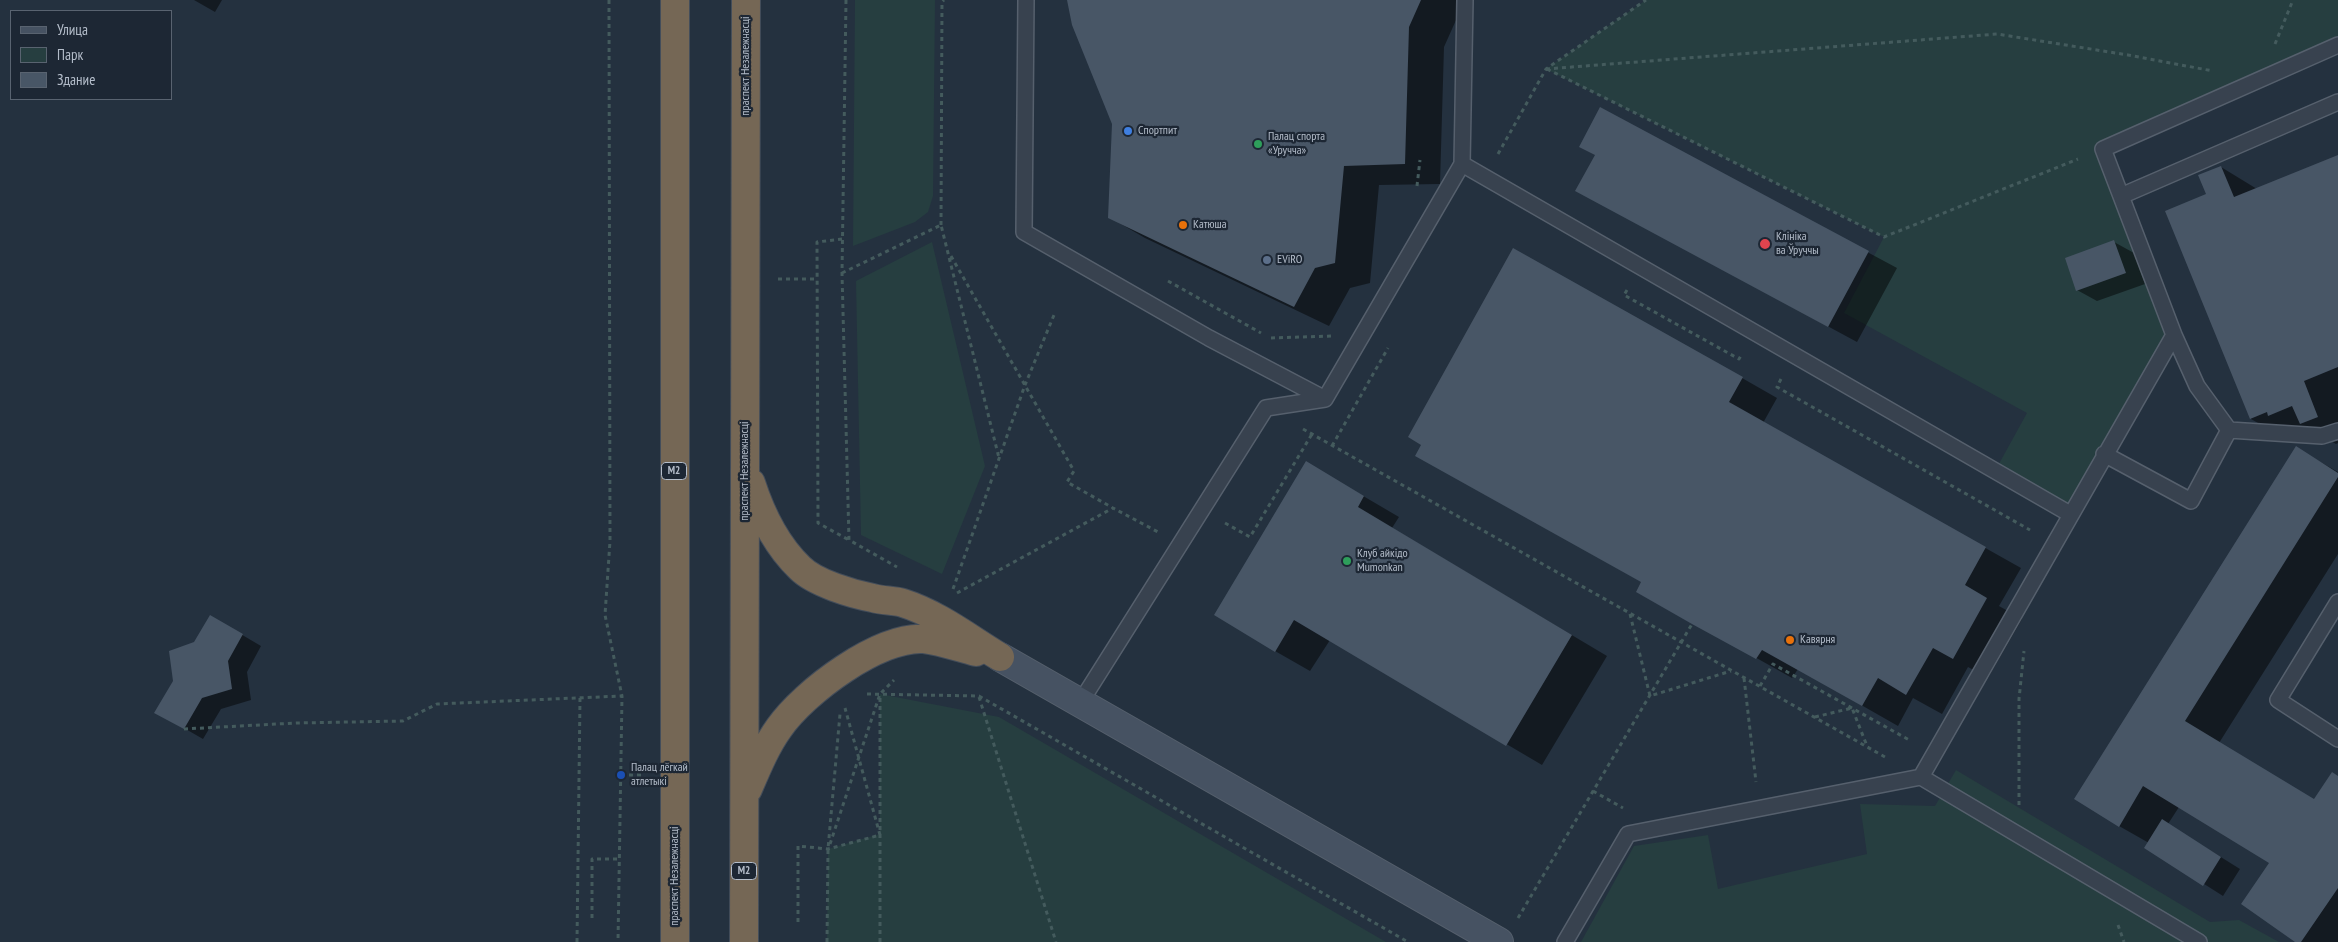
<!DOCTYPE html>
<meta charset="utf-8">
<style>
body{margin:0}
#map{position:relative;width:2338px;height:942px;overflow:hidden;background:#24313f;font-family:"PT Sans Narrow",sans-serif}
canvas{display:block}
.legend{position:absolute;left:10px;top:10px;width:162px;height:90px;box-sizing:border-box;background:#1d2734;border:1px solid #596370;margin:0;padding:6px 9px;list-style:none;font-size:15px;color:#b4bdca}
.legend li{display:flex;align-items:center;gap:10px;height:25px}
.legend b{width:25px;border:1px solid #596370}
</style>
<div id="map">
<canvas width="2338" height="942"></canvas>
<ul class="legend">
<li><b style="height:6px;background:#465262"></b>Улица</li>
<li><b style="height:14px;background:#263e40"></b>Парк</li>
<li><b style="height:14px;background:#485666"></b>Здание</li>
</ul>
</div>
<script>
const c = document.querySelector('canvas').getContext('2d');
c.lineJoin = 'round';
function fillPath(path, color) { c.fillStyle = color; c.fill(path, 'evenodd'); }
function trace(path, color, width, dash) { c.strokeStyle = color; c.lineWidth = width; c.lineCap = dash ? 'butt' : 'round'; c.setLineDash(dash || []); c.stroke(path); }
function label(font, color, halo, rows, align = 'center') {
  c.font = font + ' "PT Sans Narrow",sans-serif'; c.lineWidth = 4.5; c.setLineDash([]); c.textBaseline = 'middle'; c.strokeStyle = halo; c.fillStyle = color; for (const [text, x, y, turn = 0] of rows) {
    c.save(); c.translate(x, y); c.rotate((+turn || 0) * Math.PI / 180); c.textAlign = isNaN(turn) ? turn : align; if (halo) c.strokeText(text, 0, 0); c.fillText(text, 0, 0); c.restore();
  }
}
const green = new Path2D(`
 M855 0H935L933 196 928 212 915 222 853 246Z
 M1646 0H2338V45L2103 149 2174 335 2070 514 1995 471 2027 413 1844 313 1884 237 1546 69Z
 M932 242 985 466 942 574 861 535 856 281Z
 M880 694 999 717 1386 942H827L828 849 880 834Z
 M1956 770 2210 922 2239 920 2279 942H1581L1634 846 1708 835 1718 889 1867 854 1860 804 1935 806Z`);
const shadow = new Path2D(`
 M194 0H222L215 12Z
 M1068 0H1465L1444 47 1440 184 1379 185 1370 283 1350 288 1329 326 1145 238 1109 217 1113 124Z
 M1601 109 1897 268 1857 342 1577 191 1596 155Z
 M2338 156V443L2336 444 2314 431 2286 439 2251 419 2207 195 2221 167 2257 189Z
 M2114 242 2134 253 2145 284 2097 301 2077 290Z
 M1742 378 1777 398 1763 423 2021 568 1999 606 2022 619 1988 678 1968 667 1942 714 1913 698 1898 726 1798 669 1792 678 1673 611 1642 582 1452 476Z
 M2296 448 2338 472V554L2219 743 2314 800 2338 777V942H2297L2271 863 2179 807 2168 824 2240 869 2223 896 2146 847 2149 843 2119 826Z
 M1341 483 1399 517 1392 528 1607 656 1542 765 1330 640 1310 671 1275 651Z
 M210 616 261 646 247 672 251 700 221 709 203 739 156 712Z`);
const building = new Path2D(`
 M1067 0H1421L1409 27 1405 164 1344 166 1335 263 1315 268 1294 307 1108 218 1112 124 1072 25Z
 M1600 107 1869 251 1828 327 1575 191 1595 155 1579 147Z
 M2338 155V367L2304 381 2318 417 2300 424 2292 406 2268 416 2267 412 2250 419 2165 211 2206 194 2198 175 2221 166 2234 197Z
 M2114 240 2126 273 2076 291 2065 258Z
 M1513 248 1743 377 1729 402 1986 547 1965 585 1987 598 1953 659 1933 648 1906 695 1878 678 1862 706 1762 650 1756 659 1692 624 1636 592 1641 582 1415 456 1421 445 1408 437Z
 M2296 446 2338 473V477L2185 721 2314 799 2332 772 2338 776V888L2301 942H2295L2241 904 2269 863 2143 786 2119 827 2074 799Z
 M1306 461 1364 496 1358 507 1572 635 1506 746 1294 620 1275 652 1214 615Z
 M210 615 243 634 228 661 232 689 202 698 184 729 154 713 173 681 169 651 194 642Z
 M2162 819 2221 857 2203 886 2144 848Z`);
const path = new Path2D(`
 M609 0 610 541 605 615 622 696 618 942
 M846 0 842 273 849 540 897 567
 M2275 44 2293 0
 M1546 69 1997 34 2128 55 2213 71
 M1547 69 1884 237 2078 159
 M1498 154 1546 69 1646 0
 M1417 186 1420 160
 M941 225 942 2 944 0
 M842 239 817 242 818 523 849 540
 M951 256 1074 471 1067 482 1113 508
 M842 273 941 225 999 458
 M778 279H817
 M1168 281 1261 333
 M1627 290 1624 295 1739 359 1742 354
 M1271 338 1331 336
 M1781 379 1777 387 2030 530
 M1303 429 1885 757
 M1332 446 1388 348
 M1225 523 1250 537 1312 434
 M953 589 1025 385 1054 315
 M957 593 1113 508 1158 532
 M1630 614 1650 696 1731 671
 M1744 678 1756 782
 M1760 686 1773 664 1911 741
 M867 694 979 696 1408 942
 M979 697 1056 942
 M1815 717 1852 708 1867 746
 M184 729 296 723 403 721 437 704 622 696
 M621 775H643
 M1593 791 1623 808
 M2019 805V699L2024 651
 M830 844 880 694 894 680
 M592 918V859H620
 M1518 918 1692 624
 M798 922V846L828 849 880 835 845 708
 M2118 925 2124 942
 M577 942 580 698
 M827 942 828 849 840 714
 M880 942V697`);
const lane = new Path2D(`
 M1026 0 1024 232 1209 338 1325 399
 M2338 45 2103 149 2174 335 2197 386 2229 430 2322 436 2338 431
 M1462 164 2070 514
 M2121 196 2338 102
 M1325 399 1462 164 1465 0
 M2104 454 2191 501 2229 430
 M2338 602 2278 700 2338 739
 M1080 703 1266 408 1325 399
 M1921 777 2174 335
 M1565 942 1628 834 1921 777 2199 942`);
const secondary = new Path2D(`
 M1000 657 1499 942`);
const highway = new Path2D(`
 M751 483C761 514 776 545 800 568 815 583 852 594 873 598 883 601 894 600 903 603 938 614 970 639 1000 657
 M748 789C757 768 766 746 779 728 804 692 879 636 924 639 941 641 960 648 976 652
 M675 942V0
 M744 942 746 0`);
const markers = [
 [1128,131,5,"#3f7fe0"],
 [1258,144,5,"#2e9e5b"],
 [1183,225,5,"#e8710a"],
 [1765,244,6,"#e0444e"],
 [1267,260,5,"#5c6f8a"],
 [1347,561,5,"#2e9e5b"],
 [1790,640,5,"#e8710a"],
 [621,775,5,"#1a4fb4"]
];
const shields = [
 [674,471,25],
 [744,871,25]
];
const shieldNames = [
 ["М2",674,471],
 ["М2",744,871]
];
const streetNames = [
 ["праспект Незалежнасці",746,66,-90],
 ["праспект Незалежнасці",745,471,-90],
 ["праспект Незалежнасці",675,876,-90]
];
const poiNames = [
 ["Спортпит",1138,131],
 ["Палац спорта",1268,137],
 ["«Уручча»",1268,151],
 ["Катюша",1193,225],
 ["Клініка",1776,237],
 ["ва Ўруччы",1776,251],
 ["EViRO",1277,260],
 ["Клуб айкідо",1357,554],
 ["Mumonkan",1357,568],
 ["Кавярня",1800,640],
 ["Палац лёгкай",631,768],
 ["атлетыкі",631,782]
];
fillPath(green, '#263e40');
fillPath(shadow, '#0007');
fillPath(building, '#485666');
trace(lane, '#56606d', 18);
trace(secondary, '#56606d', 30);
trace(highway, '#434d5a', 30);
trace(path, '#445b5d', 3, [4, 4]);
trace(lane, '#38424f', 15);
trace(secondary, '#465262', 28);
trace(highway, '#756755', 28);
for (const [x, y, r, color] of markers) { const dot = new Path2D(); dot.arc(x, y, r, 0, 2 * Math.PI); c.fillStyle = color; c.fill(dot); trace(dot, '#1d2734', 2); }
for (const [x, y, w] of shields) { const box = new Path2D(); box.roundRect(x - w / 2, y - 8.5, w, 17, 4); c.fillStyle = '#1d2734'; c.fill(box); trace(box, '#b4bdca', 1); }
label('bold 11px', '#b4bdca', null, shieldNames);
label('12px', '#b4bdca', '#1d2734', streetNames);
label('12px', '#b4bdca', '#1d2734', poiNames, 'left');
</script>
